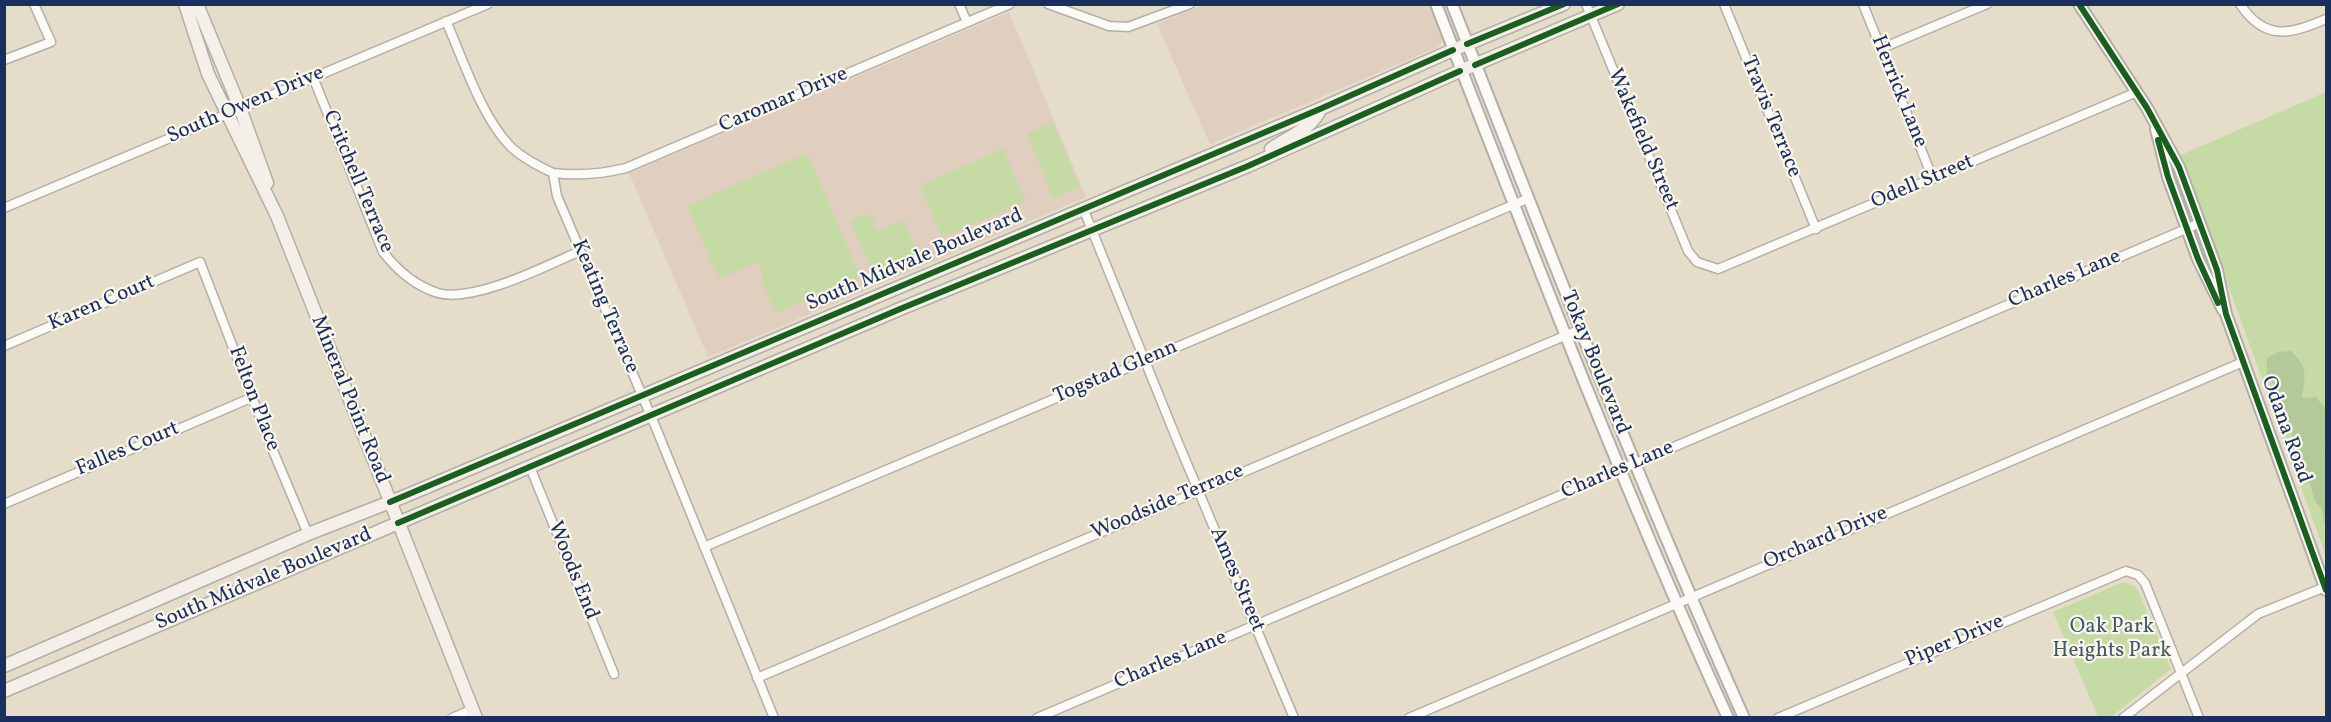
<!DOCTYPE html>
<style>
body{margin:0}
#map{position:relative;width:2331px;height:722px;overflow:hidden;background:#e6dcca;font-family:Vollkorn,serif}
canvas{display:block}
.frame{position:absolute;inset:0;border:6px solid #1b2f5e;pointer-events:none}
</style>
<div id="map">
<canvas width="2331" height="722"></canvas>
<div class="frame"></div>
</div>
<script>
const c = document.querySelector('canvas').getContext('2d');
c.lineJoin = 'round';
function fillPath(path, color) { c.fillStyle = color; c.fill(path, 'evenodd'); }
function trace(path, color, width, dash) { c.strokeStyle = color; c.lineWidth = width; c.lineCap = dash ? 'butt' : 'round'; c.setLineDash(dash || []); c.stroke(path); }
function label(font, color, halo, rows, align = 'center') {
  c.font = font + ' Vollkorn,serif'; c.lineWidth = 4.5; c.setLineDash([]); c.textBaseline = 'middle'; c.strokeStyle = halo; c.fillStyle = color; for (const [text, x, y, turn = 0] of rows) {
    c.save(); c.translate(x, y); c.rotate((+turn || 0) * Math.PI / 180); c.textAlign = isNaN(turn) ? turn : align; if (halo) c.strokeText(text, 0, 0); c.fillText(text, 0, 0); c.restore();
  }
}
const built = new Path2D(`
 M1204 5H1431L1443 41 1436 48 1210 144 1157 24Z
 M1009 12 1086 197 708 357 629 173Z`);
const green = new Path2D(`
 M2326 92V556L2181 155Z
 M1053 123 1080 187 1053 198 1027 134Z
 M1003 149 1026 201 942 237 920 185Z
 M807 153 859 273 856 278 849 283 776 313 764 288 760 261 719 279 687 206Z
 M862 214 872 216 877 231 904 220 920 259 874 278 850 220Z
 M2123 582 2136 587 2171 669 2111 717H2098L2053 612Z`);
const forest = new Path2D(`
 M2291 351C2309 369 2305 374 2302 398L2316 397 2326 410V443L2324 449 2326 451V524L2324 522 2322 509 2315 501 2310 484 2297 467 2292 451V431L2281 414 2277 390 2267 374V358L2278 352Z`);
const minor = new Path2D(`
 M959 4 967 22
 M1048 4 1109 26 1128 27 1190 4
 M1586 4 1688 251 1697 262 1718 269 2137 92
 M1724 4 1816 229
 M1863 4 1933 179
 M2240 4C2265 42 2291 34 2326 19
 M446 21C463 59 481 116 510 146 522 158 538 166 553 173L557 196 656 428 774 718
 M1880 49 1987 4
 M4 60 51 42 34 4
 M313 77 383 252C398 271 415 286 438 293 474 303 546 266 580 251
 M553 173C578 176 602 174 626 168L1010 4
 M4 208 488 4
 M1083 208 1177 440 1294 718
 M4 346 200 262 271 446 308 534
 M530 467 614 674
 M4 504 253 397
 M704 547 1527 199
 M757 678 1581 329
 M452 718 473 709
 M1037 718 2200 223
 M1409 718 2243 362
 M1778 718 2126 571 2138 575 2145 583 2199 718
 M2123 718 2258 614 2325 587`);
const tertiary = new Path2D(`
 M1436 4C1529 244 1621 484 1728 718
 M1452 4C1546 244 1639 483 1744 718
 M2079 4 2147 108 2179 167 2217 270 2226 314 2326 590
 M2156 129 2168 177 2198 259 2223 310`);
const secondary = new Path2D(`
 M185 4 208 74 277 216 476 718
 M197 4 240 108 267 183
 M1271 149C1286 138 1314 128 1320 109
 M4 666 308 534 403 497 1320 109 1453 50 1564 4
 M4 691 900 309 1248 166 1460 71 1618 4`);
const cycleway = new Path2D(`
 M2079 4 2147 108 2179 167 2217 270 2226 314 2326 590
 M1467 44 1564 4
 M1475 65 1618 4
 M2158 140 2168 177 2198 259 2218 303
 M390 502 1320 109 1453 50
 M398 523 900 309 1248 166 1460 71`);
const streetNames = [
 ["Herrick Lane",1898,92,68],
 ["Caromar Drive",784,101,-23],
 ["South Owen Drive",246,106,-23],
 ["Travis Terrace",1770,117,68],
 ["Wakefield Street",1642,140,67],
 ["Critchell Terrace",357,182,67],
 ["Odell Street",1923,183,-23],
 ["South Midvale Boulevard",915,261,-23],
 ["Charles Lane",2065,280,-23],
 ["Karen Court",102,304,-23],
 ["Keating Terrace",604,307,67],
 ["Tokay Boulevard",1594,363,68],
 ["Togstad Glenn",1116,373,-23],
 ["Felton Place",253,399,69],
 ["Mineral Point Road",349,400,68],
 ["Odana Road",2285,430,70],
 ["Falles Court",128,450,-23],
 ["Charles Lane",1618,471,-23],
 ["Woodside Terrace",1168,503,-23],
 ["Orchard Drive",1826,539,-23],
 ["Woods End",572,571,68],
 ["South Midvale Boulevard",264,580,-23],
 ["Ames Street",1236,580,67],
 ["Piper Drive",1955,642,-23],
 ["Charles Lane",1171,661,-23]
];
const parkNames = [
 ["Oak Park",2112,628],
 ["Heights Park",2112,652]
];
fillPath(built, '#e0cebe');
fillPath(green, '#c6daa5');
fillPath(forest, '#b3c99a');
trace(minor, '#b3aea7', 11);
trace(tertiary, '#b3aea7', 14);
trace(secondary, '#b3aea7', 15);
trace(minor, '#fbfaf7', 8);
trace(tertiary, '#fbfaf7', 10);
trace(secondary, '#f4f0e9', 12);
trace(cycleway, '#1b5e20', 6);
label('21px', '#1b2f5e', '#fbf7ec', streetNames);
label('21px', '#3f5a68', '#fbf7ec', parkNames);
</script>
